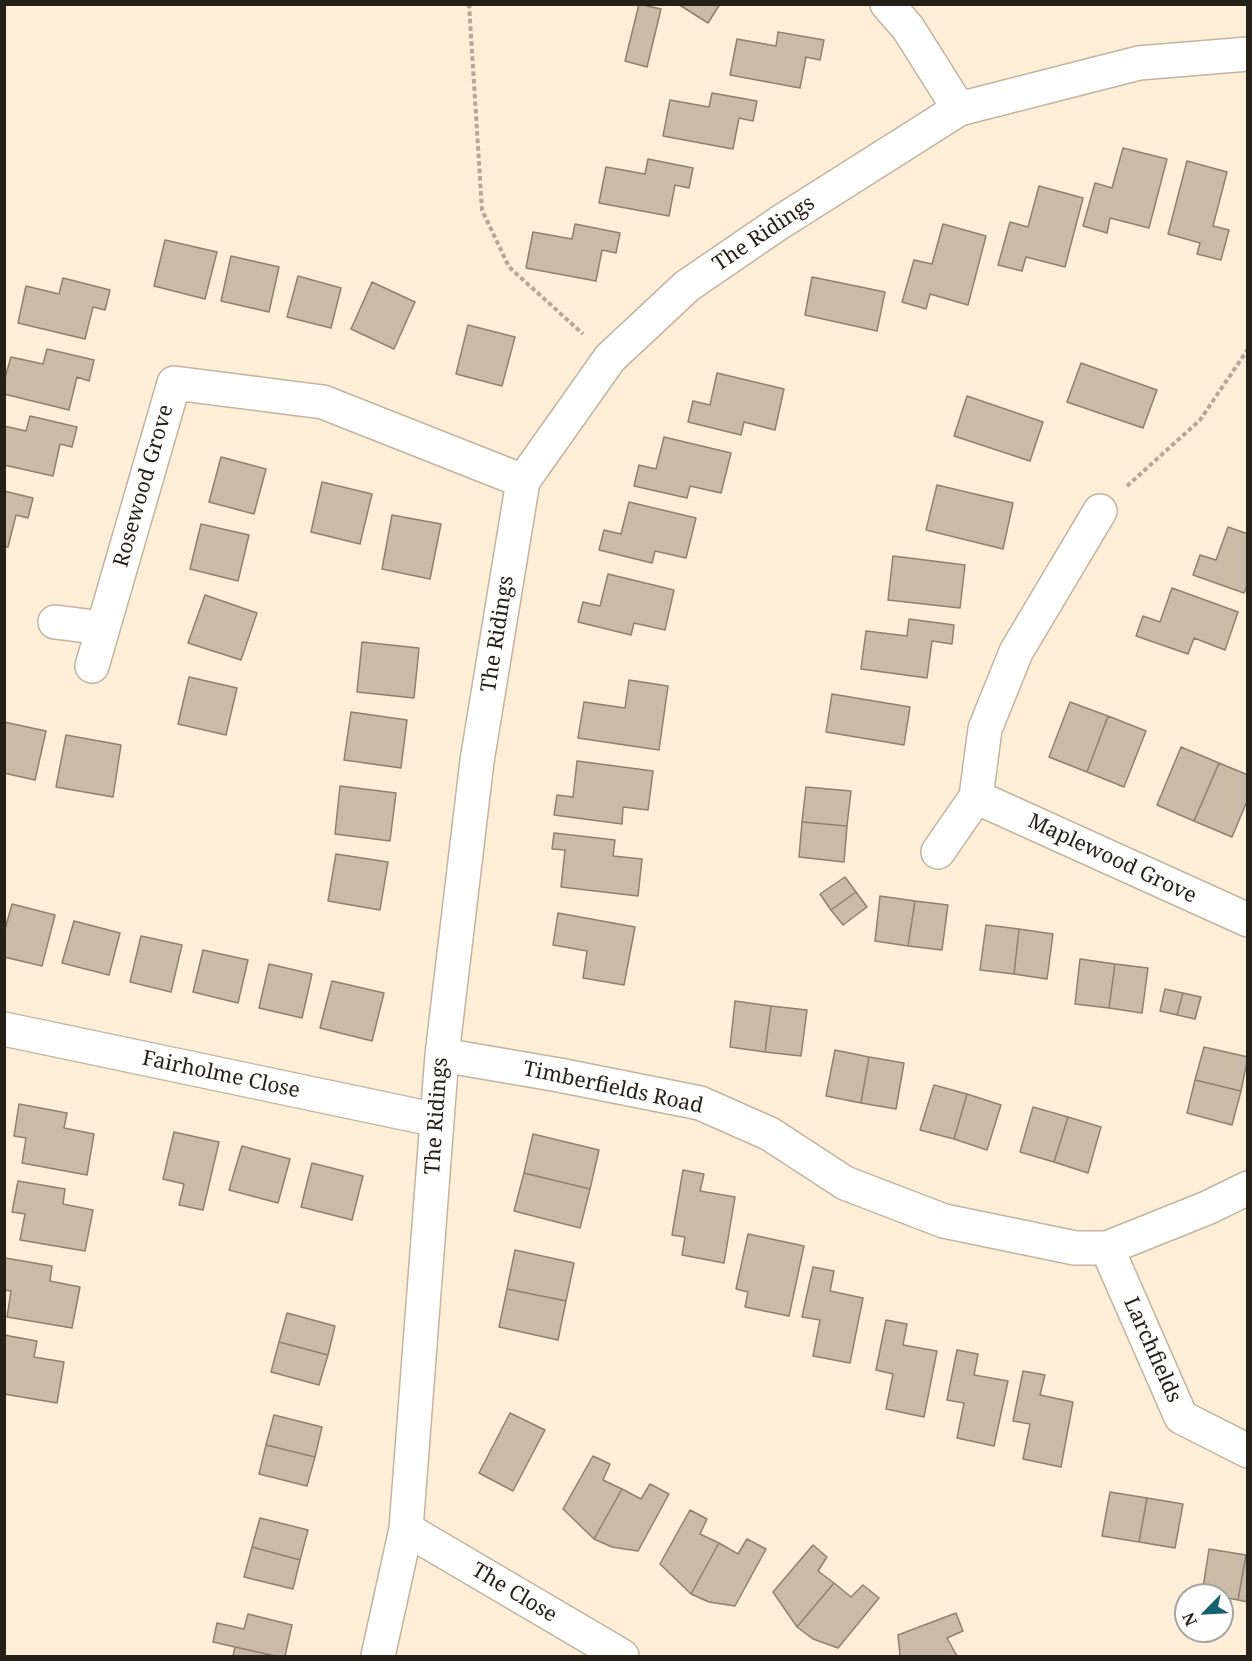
<!DOCTYPE html>
<style>
body{margin:0}
#map{position:relative;width:1252px;height:1661px;overflow:hidden;background:#fdeed8;font-family:"Noto Serif",serif}
canvas{display:block}
.frame{position:absolute;inset:0;border:6px solid #241f17;pointer-events:none}
.north{position:absolute;left:1174px;top:1583px;width:60px;height:60px;box-sizing:border-box;background:#fdfdfd;border:2px solid #a6a4a1;border-radius:50%;rotate:246deg;font-size:16px;font-weight:700;line-height:24px;text-align:center;color:#241f17}
.north::after{content:'';display:block;margin:auto;width:21px;height:27px;background:#17616e;clip-path:polygon(50% 0,100% 100%,50% 72%,0 100%)}
</style>
<div id="map">
<canvas width="1252" height="1661"></canvas>
<div class="frame"></div>
<div class="north">N</div>
</div>
<script>
const c = document.querySelector('canvas').getContext('2d');
c.lineJoin = 'round';
function fillPath(path, color) { c.fillStyle = color; c.fill(path, 'evenodd'); }
function trace(path, color, width, dash) { c.strokeStyle = color; c.lineWidth = width; c.lineCap = dash ? 'butt' : 'round'; c.setLineDash(dash || []); c.stroke(path); }
function label(font, color, halo, rows, align = 'center') {
  c.font = font + ' "Noto Serif",serif'; c.lineWidth = 4.5; c.setLineDash([]); c.textBaseline = 'middle'; c.strokeStyle = halo; c.fillStyle = color; for (const [text, x, y, turn = 0] of rows) {
    c.save(); c.translate(x, y); c.rotate((+turn || 0) * Math.PI / 180); c.textAlign = isNaN(turn) ? turn : align; if (halo) c.strokeText(text, 0, 0); c.fillText(text, 0, 0); c.restore();
  }
}
const building = new Path2D(`
 M639 4 661 9 647 67 625 61Z
 M678 4H720L708 23Z
 M778 32 824 40 820 60 806 57 800 88 730 75 737 39 776 46Z
 M712 93 757 101 753 121 739 118 733 149 663 136 670 100 709 107Z
 M1123 148 1167 159 1149 228 1110 218 1107 233 1083 226 1095 183 1112 188Z
 M648 159 693 168 689 188 675 185 669 216 599 203 606 167 645 174Z
 M1187 161 1227 172 1213 226 1229 230 1221 260 1197 254 1200 243 1168 234Z
 M1039 186 1083 198 1065 267 1026 257 1022 271 998 265 1010 222 1028 227Z
 M575 224 620 233 616 253 602 250 596 281 526 268 533 232 572 239Z
 M943 224 986 236 968 305 930 294 926 309 902 302 914 260 932 264Z
 M165 240 217 252 205 299 154 286Z
 M231 256 279 267 269 312 221 301Z
 M298 276 341 288 331 328 287 317Z
 M812 277 885 292 877 331 805 315Z
 M63 278 110 290 105 310 93 307 85 339 18 323 26 286 59 294Z
 M372 282 415 302 394 349 351 329Z
 M468 325 515 337 502 386 456 374Z
 M47 349 94 360 89 381 77 377 69 410 4 394V381L11 357 43 364Z
 M1081 363 1157 390 1143 428 1067 402Z
 M717 373 784 389 775 430 744 422 741 435 688 422 693 401 710 405Z
 M967 396 1043 422 1030 461 954 436Z
 M30 416 77 427 72 447 60 444 53 476 4 465V426L26 431Z
 M664 437 731 453 721 493 690 486 687 498 634 486 639 465 656 469Z
 M221 457 266 469 254 514 209 502Z
 M322 482 372 494 360 544 311 532Z
 M937 485 1013 503 1003 549 926 530Z
 M4 491 33 498 28 518 16 515 8 547H4Z
 M629 502 696 518 686 558 655 551 652 563 599 550 604 530 621 534Z
 M392 515 441 524 430 579 382 569Z
 M201 524 249 535 238 581 190 569Z
 M1228 527 1248 534V584L1244 593 1193 575 1200 555 1216 560Z
 M893 556 965 565 960 608 888 600Z
 M608 574 674 590 665 630 634 623 631 635 578 622 583 602 600 606Z
 M1172 588 1238 612 1225 650 1194 638 1188 654 1136 636 1143 616 1160 622Z
 M205 595 257 613 241 660 188 643Z
 M909 619 954 625 952 644 932 641 927 678 861 669 866 631 907 636Z
 M362 642 419 648 414 698 357 692Z
 M189 677 237 688 226 735 178 724Z
 M629 680 668 686 659 750 578 738 584 702 625 708Z
 M832 694 910 707 904 745 826 732Z
 M1070 702 1108 716 1087 772 1049 757Z
 M351 712 407 720 401 768 344 760Z
 M1108 716 1146 731 1124 787 1087 772Z
 M4 722 46 731 35 780 4 773Z
 M66 735 121 745 113 797 56 787Z
 M1181 747 1219 763 1194 821 1157 805Z
 M577 761 653 771 648 810 623 807 622 824 554 815 557 795 573 797Z
 M1219 763 1248 775V799L1232 837 1194 821Z
 M340 786 396 793 390 841 335 834Z
 M806 787 851 791 847 826 802 822Z
 M802 822 847 826 844 862 799 857Z
 M554 833 615 840 613 856 642 859 638 896 561 887 565 850 552 849Z
 M336 854 388 862 380 910 328 901Z
 M845 877 856 892 831 910 820 894Z
 M856 892 867 907 843 925 831 910Z
 M880 896 915 901 908 946 875 941Z
 M915 901 948 905 942 950 908 946Z
 M12 904 55 915 42 966 4 957V933Z
 M558 913 635 927 624 985 583 978 587 951 553 945Z
 M74 921 120 933 109 975 62 963Z
 M986 925 1019 929 1014 974 980 970Z
 M1019 929 1053 934 1047 979 1014 974Z
 M141 936 182 945 171 992 130 982Z
 M203 950 248 960 238 1003 193 992Z
 M1080 959 1115 964 1109 1008 1075 1004Z
 M269 964 312 974 302 1018 259 1008Z
 M1115 964 1148 968 1142 1013 1109 1008Z
 M332 981 384 993 372 1041 320 1028Z
 M1165 989 1183 993 1177 1015 1160 1011Z
 M1183 993 1201 997 1195 1019 1177 1015Z
 M735 1001 771 1006 765 1052 730 1047Z
 M771 1006 807 1010 801 1056 765 1052Z
 M1204 1047 1248 1057 1241 1091 1195 1080Z
 M835 1050 869 1057 861 1103 826 1096Z
 M869 1057 904 1063 896 1109 861 1103Z
 M1195 1080 1241 1091 1232 1125 1187 1113Z
 M934 1085 967 1094 954 1139 920 1130Z
 M967 1094 1001 1105 987 1150 954 1139Z
 M19 1104 67 1113 64 1128 94 1134 87 1175 22 1163 26 1138 14 1136Z
 M1033 1107 1068 1117 1054 1162 1020 1152Z
 M1068 1117 1101 1127 1088 1173 1054 1162Z
 M174 1132 219 1142 203 1210 179 1205 184 1184 163 1179Z
 M533 1134 599 1150 590 1189 524 1173Z
 M242 1146 290 1159 278 1203 229 1190Z
 M312 1163 363 1176 352 1220 301 1207Z
 M683 1170 704 1174 700 1191 735 1197 724 1263 682 1255 685 1237 672 1235Z
 M524 1173 590 1189 580 1228 514 1211Z
 M18 1181 65 1189 63 1204 93 1210 85 1251 20 1240 25 1214 12 1212Z
 M748 1234 804 1246 789 1316 745 1307 748 1292 736 1289Z
 M515 1250 574 1263 566 1301 507 1289Z
 M5 1258 52 1266 50 1281 80 1287 72 1328 7 1317 11 1291 4 1290Z
 M813 1267 834 1271 830 1291 863 1298 850 1363 813 1356 820 1320 802 1317Z
 M507 1289 566 1301 558 1340 499 1327Z
 M287 1313 335 1326 328 1355 279 1342Z
 M886 1320 907 1324 903 1345 937 1351 924 1417 886 1409 893 1374 876 1370Z
 M4 1335 37 1341 34 1357 64 1362 57 1403 4 1394Z
 M279 1342 328 1355 319 1385 271 1372Z
 M957 1350 978 1354 974 1375 1008 1381 994 1446 957 1438 964 1403 947 1400Z
 M1023 1371 1045 1375 1040 1395 1073 1402 1061 1467 1023 1459 1030 1424 1013 1421Z
 M510 1413 545 1430 513 1491 479 1473Z
 M274 1415 322 1427 315 1457 266 1445Z
 M266 1445 315 1457 307 1486 259 1474Z
 M593 1456 610 1464 603 1480 622 1489 594 1539 563 1509Z
 M650 1484 669 1494 638 1551 612 1547 594 1539 622 1489 641 1499Z
 M1110 1492 1147 1498 1139 1542 1102 1536Z
 M1147 1498 1183 1504 1175 1548 1139 1542Z
 M690 1510 707 1519 700 1534 719 1543 691 1594 660 1564Z
 M260 1518 308 1530 300 1560 252 1547Z
 M747 1539 766 1549 735 1606 709 1602 691 1594 719 1543 738 1554Z
 M813 1545 827 1557 818 1571 834 1583 797 1627 773 1592Z
 M252 1547 300 1560 293 1589 244 1577Z
 M1209 1549 1246 1555 1238 1600 1222 1597V1595L1202 1594Z
 M1246 1555 1248 1556V1602L1238 1600Z
 M834 1583 851 1597 863 1585 879 1598 838 1648 813 1639 797 1627Z
 M956 1613 963 1631 947 1638 957 1656H900L898 1635Z
 M248 1614 292 1625 285 1656H275L213 1642 217 1623 244 1629Z
 M235 1647 275 1656H233Z`);
const path = new Path2D(`
 M469 4 482 210 509 267 583 334
 M1127 486 1200 420 1248 349`);
const minor = new Path2D(`
 M887 4 908 28 959 109
 M1100 511 1016 652 985 729 976 797 1248 920
 M55 622 103 628
 M92 666 174 383 323 402 523 481
 M938 852 976 797
 M4 1029 437 1120
 M442 1055 559 1075 700 1103 770 1134 845 1183 944 1221 1075 1248H1107L1207 1208 1248 1188
 M1107 1248 1181 1417 1248 1451
 M406 1529 622 1656
 M378 1656 406 1529 442 1055 477 761 523 481 610 358 687 286 779 223 959 109 1139 63 1248 54`);
const streetNames = [
 ["The Ridings",764,234,-34],
 ["Rosewood Grove",144,486,-74],
 ["The Ridings",498,634,-81],
 ["Maplewood Grove",1112,859,25],
 ["Fairholme Close",221,1075,12],
 ["Timberfields Road",613,1088,12],
 ["The Ridings",437,1116,-86],
 ["Larchfields",1152,1350,66],
 ["The Close",514,1593,31]
];
fillPath(building, '#cabba6');
trace(building, '#8e806c', 1.5);
trace(minor, '#c3b49f', 36);
trace(path, '#b3a897', 4, [4.5, 3]);
trace(minor, '#fff', 33);
label('21px', '#241f17', '#fdfdfd', streetNames);
</script>
